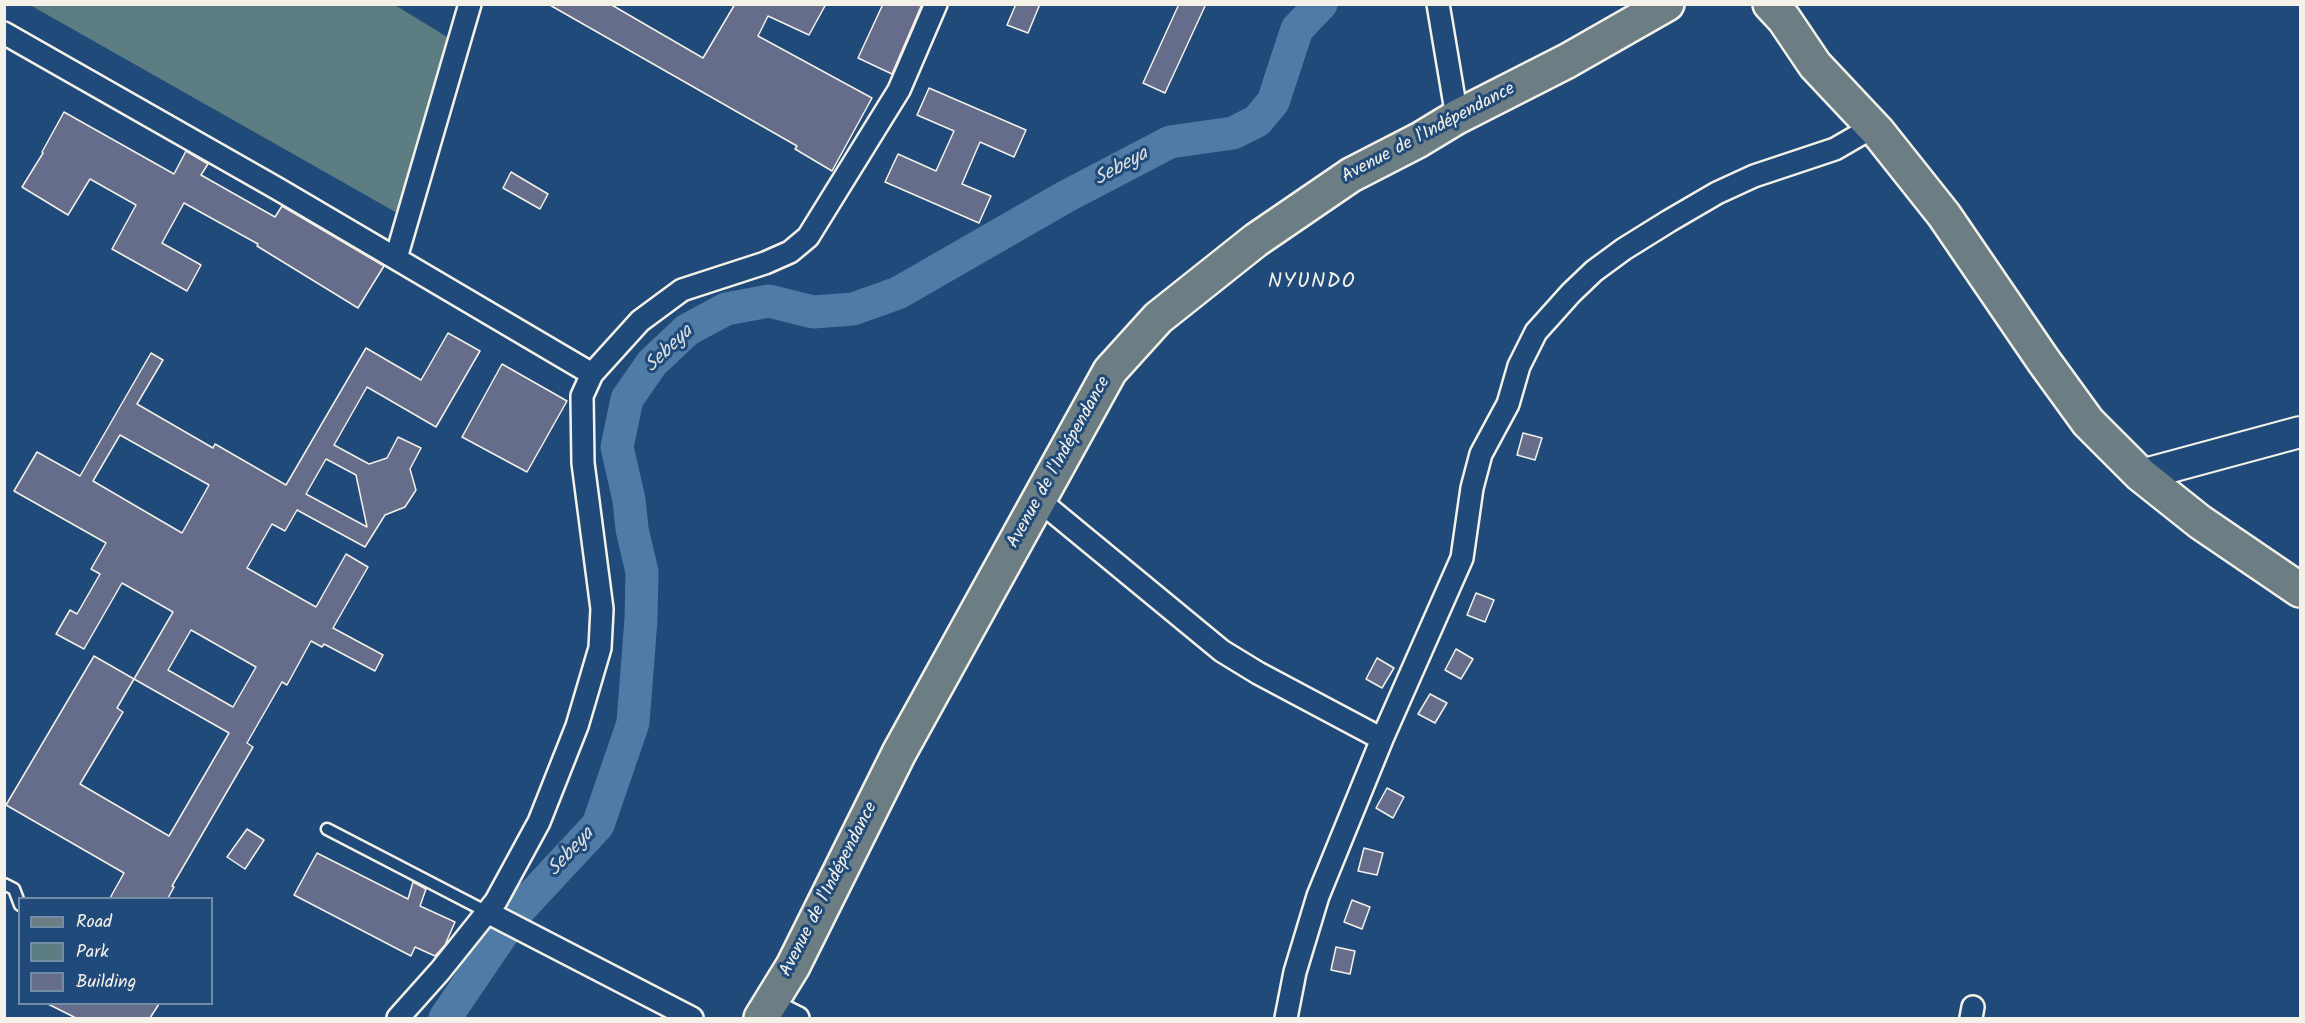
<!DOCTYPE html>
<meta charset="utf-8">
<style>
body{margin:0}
#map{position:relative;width:2305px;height:1023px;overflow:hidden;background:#1f4a7a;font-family:Kalam,sans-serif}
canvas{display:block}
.frame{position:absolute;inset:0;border:6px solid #f4f1e8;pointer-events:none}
.legend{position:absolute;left:18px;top:897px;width:195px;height:108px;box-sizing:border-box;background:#1f4a7a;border:2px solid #748da6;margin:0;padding:8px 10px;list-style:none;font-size:18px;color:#f4f1e8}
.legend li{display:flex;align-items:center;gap:12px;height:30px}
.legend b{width:30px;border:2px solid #748da6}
</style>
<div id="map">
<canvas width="2305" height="1023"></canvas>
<div class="frame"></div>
<ul class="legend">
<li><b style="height:8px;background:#6d7d84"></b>Road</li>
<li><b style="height:16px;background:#5c7d81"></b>Park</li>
<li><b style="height:16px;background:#666d8b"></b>Building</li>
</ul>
</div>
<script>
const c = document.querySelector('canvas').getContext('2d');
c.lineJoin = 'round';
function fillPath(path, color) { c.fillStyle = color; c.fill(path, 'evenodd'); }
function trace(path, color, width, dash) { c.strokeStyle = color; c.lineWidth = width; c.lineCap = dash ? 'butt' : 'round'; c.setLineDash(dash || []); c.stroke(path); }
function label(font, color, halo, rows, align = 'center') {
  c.font = font + ' Kalam,sans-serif'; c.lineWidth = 6; c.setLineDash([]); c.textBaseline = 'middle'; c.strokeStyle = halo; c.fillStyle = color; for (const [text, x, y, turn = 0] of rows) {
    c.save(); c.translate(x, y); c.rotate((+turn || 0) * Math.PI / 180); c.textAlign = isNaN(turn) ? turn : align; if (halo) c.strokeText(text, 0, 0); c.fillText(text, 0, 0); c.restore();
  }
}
const green = new Path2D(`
 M30 5H395L452 40 399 214Z`);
const river = new Path2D(`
 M445 1018 517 912 598 825 633 723 641 619 642 572 632 529 629 500 617 447 627 399 652 363 687 330 726 309 769 301 813 312 853 309 898 293 1065 197 1170 142 1233 133 1257 121 1273 102 1297 29 1321 4`);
const building = new Path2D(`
 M548 4H610L703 58 735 4H826L809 35 768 16 758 36 872 98 832 171 795 149 797 146Z
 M883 4H922L892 74 858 58Z
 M1016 4H1040L1028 33 1007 25Z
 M1179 4H1206L1165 93 1143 83Z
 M929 88 1026 130 1014 157 980 142 962 184 991 196 979 223 885 182 898 154 936 171 954 131 917 115Z
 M64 112 174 174 186 151 208 164 201 175 275 217 282 206 384 266 358 308 257 246 258 244 184 203 162 243 201 265 187 291 112 249 136 205 90 179 68 215 22 187 43 153 42 152Z
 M511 172 548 194 540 209 503 188Z
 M448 333 480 351 436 427 367 387 334 445 369 464 387 458 398 437 421 448 410 469 416 490 405 507 385 515 365 547 297 510 285 531 272 524 247 568 316 607 346 554 368 567 333 628 383 655 375 671 324 644 322 647 311 641 287 685 282 682 247 743 253 747 172 886 174 887 168 898H110L124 873 6 805 94 656 134 679 173 612 122 583 84 649 56 634 70 610 77 614 100 574 91 569 106 543 14 491 37 452 80 476 151 353 163 360 137 404 213 448 215 444 286 485 366 348 421 380ZM120 435 209 485 182 533 93 481ZM326 459 356 475 367 527 306 494ZM191 630 256 667 233 707 168 670ZM134 679 229 733 169 836 80 784 123 712 117 708Z
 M502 364 567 401 527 472 462 437Z
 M1523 433 1542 438 1535 460 1517 455Z
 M1476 593 1494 600 1485 622 1467 615Z
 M1456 649 1473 659 1461 679 1445 670Z
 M1377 658 1394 668 1382 688 1366 679Z
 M1430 694 1447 703 1435 723 1418 714Z
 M1387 788 1404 797 1393 818 1376 808Z
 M247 829 264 840 245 869 227 857Z
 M1364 848 1383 853 1377 875 1358 871Z
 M317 853 408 899 413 882 426 889 420 906 455 922 445 945 435 956 415 947 411 956 294 895Z
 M1352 900 1370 907 1362 929 1344 922Z
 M1336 947 1355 951 1350 974 1331 970Z
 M48 1004H159L150 1018H76Z`);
const lane = new Path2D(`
 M327 829 487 912
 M4 884 14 889 20 905`);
const street = new Path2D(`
 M1438 4 1457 117
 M4 33 278 189 592 374 640 321 682 290 765 263 790 252 808 237 899 90 936 4
 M396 258 470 4
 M1040 501 1222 651 1258 673 1382 739
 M487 912 692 1018
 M770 1004 798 1018
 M398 1018 440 971 496 901 539 822 577 726 600 648 602 609 583 463 582 396 592 374
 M1286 1018 1295 972 1318 896 1382 739 1462 558 1472 488 1481 454 1508 404 1519 366 1536 332 1571 293 1594 271 1624 249 1669 221 1717 193 1754 176 1835 149 1873 127
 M1971 1018 1973 1007`);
const secondary = new Path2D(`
 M2141 475 2300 432`);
const primary = new Path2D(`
 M1770 4 1784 19 1815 65 1878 132 1944 215 2043 360 2088 422 2141 475 2200 522 2300 590`);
const highway = new Path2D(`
 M761 1018 793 966 899 753 1110 371 1158 318 1256 240 1351 175 1419 140 1457 117 1567 61 1667 4`);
const streetNames = [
 ["Avenue de l'Indépendance",1429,134,-28],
 ["Avenue de l'Indépendance",1060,463,-61],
 ["Avenue de l'Indépendance",830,890,-63]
];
const waterNames = [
 ["Sebeya",1122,168,-29],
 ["Sebeya",670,350,-44],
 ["Sebeya",572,853,-47]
];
const quarterNames = [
 ["NYUNDO",1312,283]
];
fillPath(green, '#5c7d81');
trace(river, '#507ba6', 33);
fillPath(building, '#666d8b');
trace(building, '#f4f1e8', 1.5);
trace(lane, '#f4f1e8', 15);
trace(street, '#f4f1e8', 26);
trace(secondary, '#f4f1e8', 34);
trace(primary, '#f4f1e8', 38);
trace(highway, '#f4f1e8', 38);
trace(lane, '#1f4a7a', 10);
trace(street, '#1f4a7a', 21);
trace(secondary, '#1f4a7a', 30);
trace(primary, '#6d7d84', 33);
trace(highway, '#6d7d84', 33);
label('18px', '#f4f1e8', '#1f4a7a', streetNames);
label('italic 20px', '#dbdfde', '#1f4a7a', waterNames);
c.letterSpacing = '1.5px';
label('21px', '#f4f1e8', '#1f4a7a', quarterNames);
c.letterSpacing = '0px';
</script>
